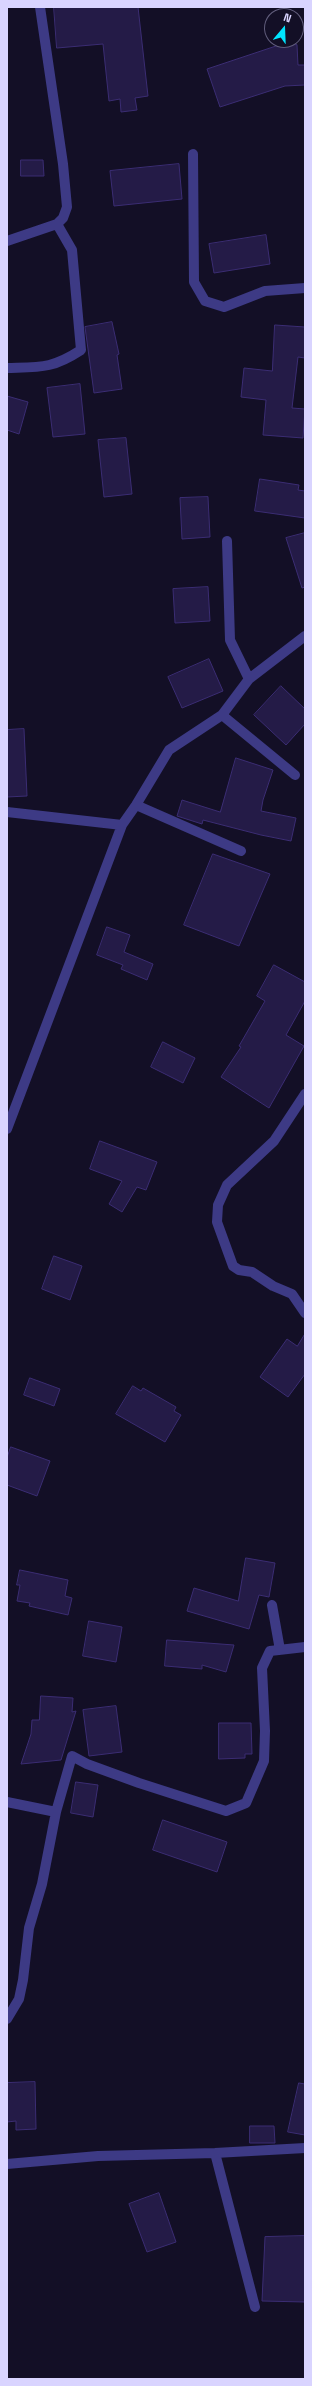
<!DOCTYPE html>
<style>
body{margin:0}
#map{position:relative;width:312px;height:2386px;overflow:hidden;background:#130f26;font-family:"Space Grotesk",sans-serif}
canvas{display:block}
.frame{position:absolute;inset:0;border:8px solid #d9d4ff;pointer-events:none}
.north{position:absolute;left:264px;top:8px;width:40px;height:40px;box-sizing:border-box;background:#130f26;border:1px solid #625e7d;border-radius:50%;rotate:19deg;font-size:11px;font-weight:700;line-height:16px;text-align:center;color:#d9d4ff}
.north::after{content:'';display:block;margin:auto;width:14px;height:18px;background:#00e5ff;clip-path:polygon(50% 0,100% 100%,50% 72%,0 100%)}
</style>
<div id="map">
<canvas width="312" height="2386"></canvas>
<div class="frame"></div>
<div class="north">N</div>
</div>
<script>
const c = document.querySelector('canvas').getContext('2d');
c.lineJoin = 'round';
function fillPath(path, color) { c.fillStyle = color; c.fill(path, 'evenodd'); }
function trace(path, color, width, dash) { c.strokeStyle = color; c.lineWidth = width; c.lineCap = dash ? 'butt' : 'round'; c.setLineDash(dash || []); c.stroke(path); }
const building = new Path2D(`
 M54 7H138L148 96 135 98 137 110 121 112 120 99 109 101 103 44 57 48Z
 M297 45 298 65H305V85L285 86 220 107 207 69 276 46Z
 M21 160H43L44 176H21Z
 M179 164 182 199 114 206 110 171Z
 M266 235 270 264 214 273 209 244Z
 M112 322 119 354 117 355 122 389 94 393 85 327Z
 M275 325 305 327V358L298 357 292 408 305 409 303 438 263 435 266 400 241 397 244 368 272 371Z
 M80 384 85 434 53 437 47 388Z
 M7 396 28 402 19 434 7 430Z
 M126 438 132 494 104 497 98 440Z
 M260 479 299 485 298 490 305 491V518L255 511Z
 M208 497 210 537 182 539 180 498Z
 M305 533V587L302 588 286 538Z
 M208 587 210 621 175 623 173 589Z
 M209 659 223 691 182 708 168 677Z
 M281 686 305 709V724L286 745 254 715Z
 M24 729 27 796 7 797V730Z
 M236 758 273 770 263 800 261 811 296 818 291 841 261 835 203 820 202 824 177 816 182 800 220 812Z
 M213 854 270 874 239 946 184 925Z
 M107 927 130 935 124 952 153 964 147 980 121 969 123 965 97 955Z
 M274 965 305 982V1001L286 1035 304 1046 269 1108 221 1077 241 1047 239 1046 265 1001 257 996Z
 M163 1042 195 1058 183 1083 151 1067Z
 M100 1141 157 1162 146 1190 137 1187 122 1212 109 1204 122 1181 90 1169Z
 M54 1256 82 1266 70 1300 42 1289Z
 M305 1334V1374L288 1397 260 1377 287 1339 297 1346Z
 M30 1378 60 1389 54 1406 24 1395Z
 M133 1386 141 1391 143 1388 176 1407 174 1411 181 1415 165 1442 116 1414Z
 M11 1447 50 1461 37 1496 7 1485V1458Z
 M246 1558 275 1563 269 1597 259 1595 249 1629 187 1611 194 1588 238 1601Z
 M20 1570 68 1580 65 1596 72 1598 68 1615 29 1606 30 1603 17 1601 20 1585H17Z
 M89 1621 122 1627 116 1662 83 1656Z
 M167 1640 234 1645 226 1672 202 1665V1669L165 1666Z
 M41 1696 73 1698 72 1712 76 1711 61 1760 21 1764 31 1734 32 1720H39Z
 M116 1706 122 1752 89 1756 83 1710Z
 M219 1723H251L252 1754H245V1758L219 1759Z
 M76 1782 98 1785 93 1817 71 1813Z
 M163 1820 227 1842 217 1872 153 1850Z
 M35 2082 36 2129 16 2130V2121L7 2122V2083Z
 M299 2083 305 2084V2135L288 2132Z
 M250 2126H274L275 2143H250Z
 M159 2193 176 2242 147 2252 129 2204Z
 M305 2236V2302L262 2301 265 2237Z`);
const street = new Path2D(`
 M193 154 194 282 205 301 224 307 265 291 305 288
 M7 241 57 224 63 218 67 207 63 164 40 7
 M7 368C40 367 52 369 81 350L72 250 57 224
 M227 541 230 640 249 679
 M222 715 295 775
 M136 805 241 851
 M7 812 122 825
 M305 1094 274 1141 227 1185 218 1205 217 1222 233 1266 239 1270 252 1272 273 1286 292 1294 305 1313
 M7 1129 122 825 136 805 169 750 222 715 249 679 305 636
 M272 1605 280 1650
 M7 1802 56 1812 42 1884 29 1928 23 1980 19 1999 7 2019
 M56 1812 72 1756 87 1764 139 1783 226 1811 246 1803 264 1761 265 1731 262 1668 270 1651 305 1647
 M215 2153 255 2307
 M7 2164 98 2156 215 2153 305 2148`);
fillPath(building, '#241b47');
trace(building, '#3b2d73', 1);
trace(street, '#3d3a85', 10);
</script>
